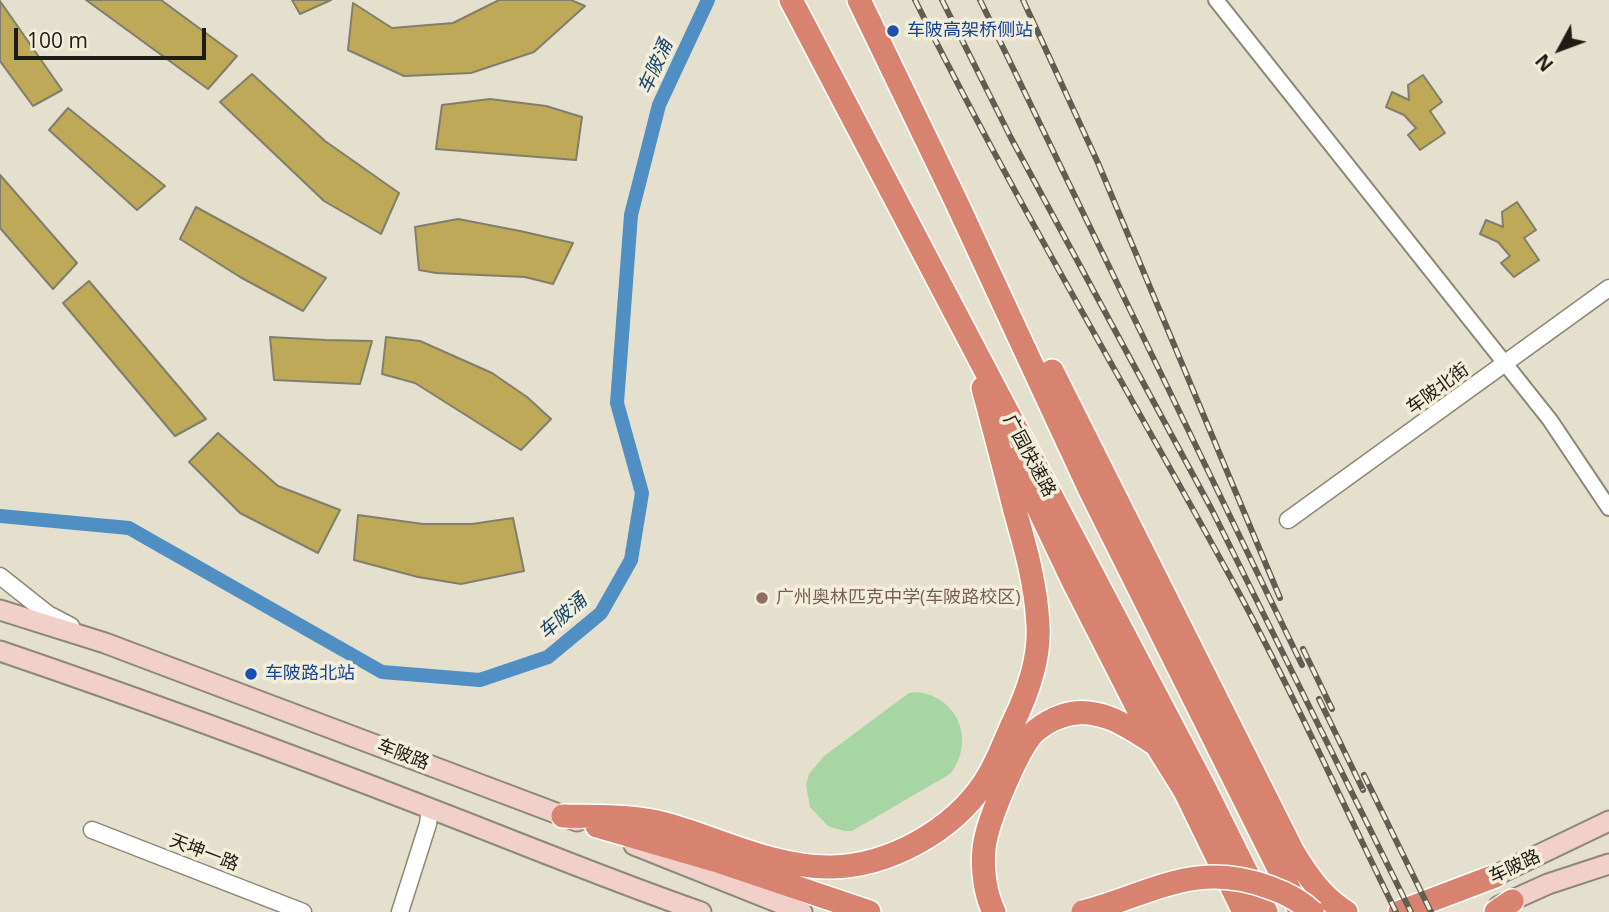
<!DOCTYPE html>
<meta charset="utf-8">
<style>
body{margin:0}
#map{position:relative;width:1609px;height:912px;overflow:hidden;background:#e5e0cd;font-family:"Open Sans",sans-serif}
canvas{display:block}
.north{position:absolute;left:1525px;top:14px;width:70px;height:70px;-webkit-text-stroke:5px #f3eeda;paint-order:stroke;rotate:229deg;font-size:19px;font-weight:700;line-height:28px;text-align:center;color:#1e1c15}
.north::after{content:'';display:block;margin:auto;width:24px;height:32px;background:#1e1c15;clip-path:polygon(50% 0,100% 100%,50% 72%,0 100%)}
.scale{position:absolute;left:14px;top:28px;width:192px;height:32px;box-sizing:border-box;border:4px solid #1e1c15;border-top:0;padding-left:9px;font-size:21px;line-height:24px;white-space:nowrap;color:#1e1c15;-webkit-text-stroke:5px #f3eeda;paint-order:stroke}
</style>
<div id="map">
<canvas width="1609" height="912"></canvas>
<div class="north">N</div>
<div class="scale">100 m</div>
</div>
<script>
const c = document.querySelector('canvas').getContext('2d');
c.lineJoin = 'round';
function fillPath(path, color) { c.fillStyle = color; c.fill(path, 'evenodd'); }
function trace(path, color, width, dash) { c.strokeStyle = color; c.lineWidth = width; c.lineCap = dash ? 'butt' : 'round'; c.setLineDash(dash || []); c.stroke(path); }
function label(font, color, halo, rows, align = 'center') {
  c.font = font + ' "Open Sans","Noto Sans SC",sans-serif'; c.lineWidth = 7; c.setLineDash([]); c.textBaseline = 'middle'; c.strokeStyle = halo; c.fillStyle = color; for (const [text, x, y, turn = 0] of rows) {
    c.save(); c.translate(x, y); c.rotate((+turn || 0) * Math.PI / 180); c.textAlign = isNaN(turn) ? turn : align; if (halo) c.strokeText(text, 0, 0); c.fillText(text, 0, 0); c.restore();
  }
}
const green = new Path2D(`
 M917 692C958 697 976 741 950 774L852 831H844L828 826 810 807 806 785 809 774 824 756 909 693Z`);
const canal = new Path2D(`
 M0 516 129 528 382 672 480 680 548 657 601 613 631 560 642 493 617 403 631 215 659 105 708 0`);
const building = new Path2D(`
 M86 0H161L237 56 208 89Z
 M292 0H331L300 14Z
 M499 0H571L585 6 534 52 471 73 404 76 348 50 353 3 392 28 453 23Z
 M0 1 62 90 33 106 0 61Z
 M252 74 325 141 399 193 381 234 324 201 220 102Z
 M1423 75 1442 102 1430 111 1445 133 1420 150 1408 135 1416 128 1404 115 1386 107 1392 92 1409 100 1408 85Z
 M490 99 546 106 582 117 576 160 436 149 442 105Z
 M68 108 120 150 165 186 137 210 49 130Z
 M0 175 77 263 53 289 0 228Z
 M1517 202 1536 230 1524 238 1539 260 1514 277 1501 263 1510 256 1498 242 1480 234 1486 220 1503 227 1502 212Z
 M196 207 326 278 303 311 240 277 180 239Z
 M458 219 520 231 573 243 553 284 525 277 436 273 419 270 415 227Z
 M89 281 206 419 175 436 63 303Z
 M270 337 326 340 372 341 360 384 274 380Z
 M386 337 420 341 492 373 527 397 551 419 521 450 415 383 382 374Z
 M218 433 278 486 340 510 318 553 240 513 189 462Z
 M358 515 423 524H472L513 518 524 571 461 584 418 577 354 560Z`);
const minor = new Path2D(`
 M1216 0 1550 420 1609 508`);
const tertiary = new Path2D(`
 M1288 520 1609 288
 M0 576 48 614 71 626
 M92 830 303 912
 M400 912 428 824 430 808`);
const secondary = new Path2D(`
 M0 610 105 643 577 821
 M0 651C144 700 287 753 429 808 520 843 609 880 701 912
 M634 845 802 912
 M1484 881 1609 821
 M1499 906 1548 884 1609 864`);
const trunk = new Path2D(`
 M791 0 1203 785 1266 912
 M859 0 954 197 1089 488 1299 909
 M1052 371 1293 852C1307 875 1322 897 1346 912
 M1015 459 1073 581 1157 746 1185 791 1244 912
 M563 816C598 817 635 815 669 825 722 840 775 868 831 867 889 866 952 831 984 783 997 764 1004 742 1014 721 1028 692 1040 658 1038 625 1036 585 1026 549 1015 511 1005 470 994 429 983 388
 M597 826 721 862 869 912
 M994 912C985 894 982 869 984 849 986 824 1017 750 1034 732 1041 726 1053 719 1062 716 1096 704 1128 726 1155 744
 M1400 912 1495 876
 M1496 912 1512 901`);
const rail = new Path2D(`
 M915 0C1012 195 1123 381 1227 571 1288 682 1340 798 1396 912
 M942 0 1011 138 1212 510 1411 912
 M980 0 1302 665
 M1023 0 1098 163 1280 598
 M1303 649 1332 709
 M1319 699 1363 790
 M1364 775 1431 912`);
const trunkBridge = new Path2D(`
 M1083 912C1152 894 1196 859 1271 888 1285 893 1301 901 1312 912`);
const markers = [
 [893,31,7,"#1a4fb4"],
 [762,598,7,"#8d6e63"],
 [251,674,7,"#1a4fb4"]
];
const transitNames = [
 ["车陂高架桥侧站",907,31],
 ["车陂路北站",265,674]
];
const streetNames = [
 ["车陂北街",1438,389,-36],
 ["广园快速路",1029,456,62],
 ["车陂路",403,755,21],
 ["天坤一路",204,853,21],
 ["车陂路",1515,867,-25]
];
const educationNames = [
 ["广州奥林匹克中学(车陂路校区)",776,598]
];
const waterNames = [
 ["车陂涌",656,67,-66],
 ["车陂涌",563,617,-42]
];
fillPath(green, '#a7d5a4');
trace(canal, '#4f8fc4', 14);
fillPath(building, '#bea958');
trace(building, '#827e6c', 2);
trace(minor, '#8c8876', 18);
trace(tertiary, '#8c8876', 19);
trace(secondary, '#8c8876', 23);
trace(trunk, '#fff', 26);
trace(minor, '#fff', 14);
trace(tertiary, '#fff', 16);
trace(secondary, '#f0d0c9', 19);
trace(trunk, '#d88270', 23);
trace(rail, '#605d52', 6);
trace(rail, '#f3eeda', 3.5, [10]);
trace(trunkBridge, '#fff', 26, []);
trace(trunkBridge, '#d88270', 23);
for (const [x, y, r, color] of markers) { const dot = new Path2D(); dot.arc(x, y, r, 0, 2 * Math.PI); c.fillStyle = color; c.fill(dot); trace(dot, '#f3eeda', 2.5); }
label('18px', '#164399', '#f3eeda', transitNames, 'left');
label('18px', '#1e1c15', '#f3eeda', streetNames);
label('18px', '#785e54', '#f3eeda', educationNames, 'left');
label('italic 19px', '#17466b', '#f3eeda', waterNames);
</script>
